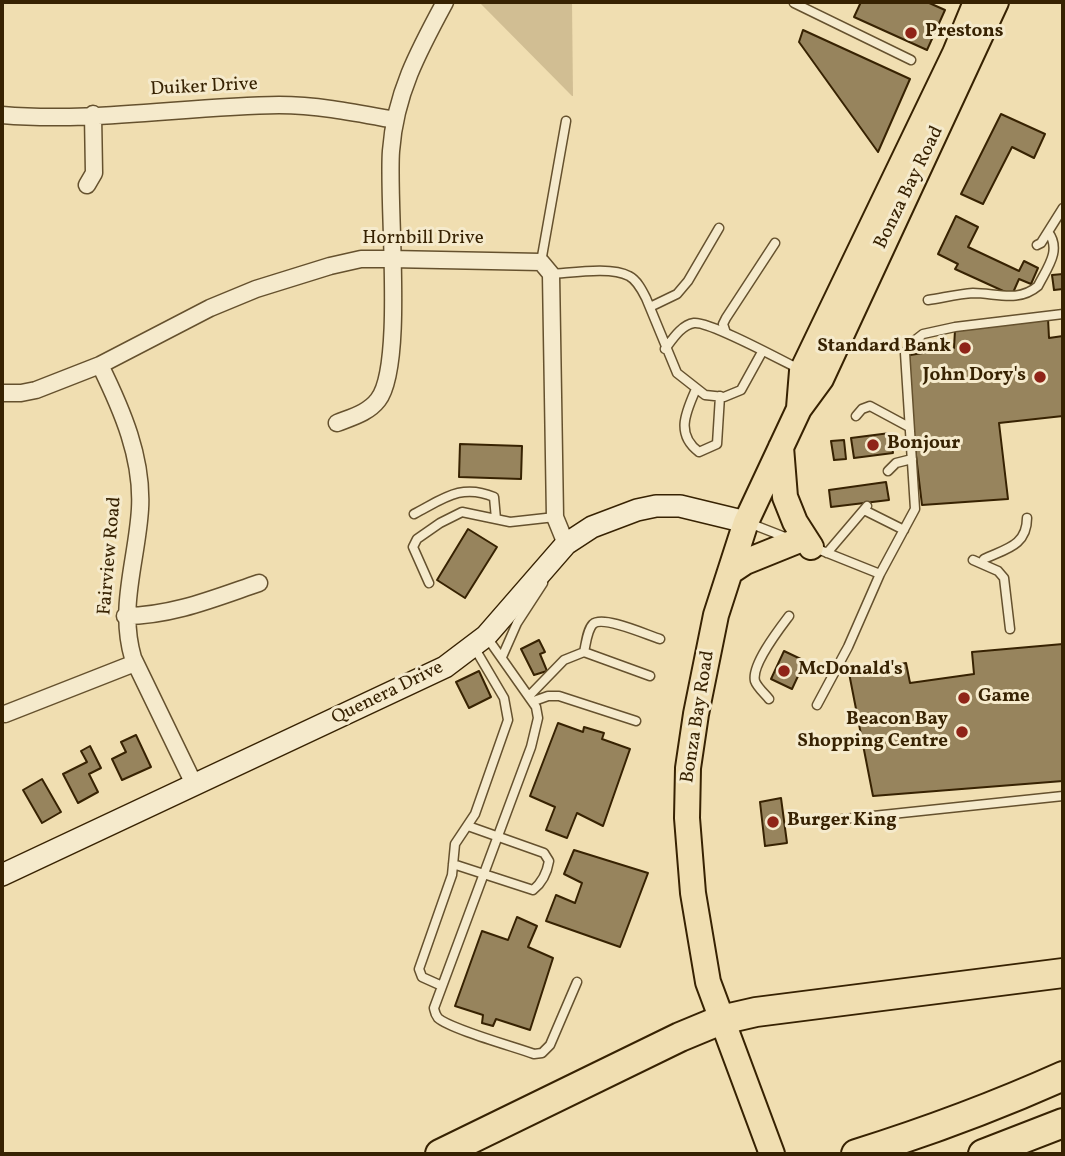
<!DOCTYPE html>
<style>
body{margin:0}
#map{position:relative;width:1065px;height:1156px;overflow:hidden;background:#f0deb1;font-family:Vollkorn,serif}
canvas{display:block}
.frame{position:absolute;inset:0;border:4px solid #372202;pointer-events:none}
</style>
<div id="map">
<canvas width="1065" height="1156"></canvas>
<div class="frame"></div>
</div>
<script>
const c = document.querySelector('canvas').getContext('2d');
c.lineJoin = 'round';
function fillPath(path, color) { c.fillStyle = color; c.fill(path, 'evenodd'); }
function trace(path, color, width, dash) { c.strokeStyle = color; c.lineWidth = width; c.lineCap = dash ? 'butt' : 'round'; c.setLineDash(dash || []); c.stroke(path); }
function label(font, color, halo, rows, align = 'center') {
  c.font = font + ' Vollkorn,serif'; c.lineWidth = 6; c.setLineDash([]); c.textBaseline = 'middle'; c.strokeStyle = halo; c.fillStyle = color; for (const [text, x, y, turn = 0] of rows) {
    c.save(); c.translate(x, y); c.rotate((+turn || 0) * Math.PI / 180); c.textAlign = isNaN(turn) ? turn : align; if (halo) c.strokeText(text, 0, 0); c.fillText(text, 0, 0); c.restore();
  }
}
const green = new Path2D(`
 M479 2H572L573 96H572Z`);
const building = new Path2D(`
 M861 2H927L945 10 927 50 854 17Z
 M803 30 910 79 878 152 799 42Z
 M1001 114 1045 134 1034 158 1012 147 983 204 961 194Z
 M956 216 978 227 968 247 1019 271 1024 261 1038 268 1031 284 1019 279 1012 295 955 269 958 264 938 254Z
 M1063 274V289L1054 290 1052 275Z
 M1048 318 1049 338 1063 336V416L999 423 1008 499 922 505 904 356 954 348 955 330Z
 M890 433 893 453 854 458 851 438Z
 M844 440 846 459 834 460 831 441Z
 M460 444 522 446 521 479 459 477Z
 M886 482 889 500 831 507 829 490Z
 M468 529 497 547 465 598 437 580Z
 M539 640 545 652 540 654 547 671 534 675 521 649Z
 M1063 644V781L873 796 849 673 906 663 910 683 974 674 972 652Z
 M784 651 805 661 792 689 771 679Z
 M479 671 491 697 469 708 456 682Z
 M558 723 583 732 584 727 604 733 602 739 630 749 603 826 577 813 567 838 546 830 555 807 530 796Z
 M136 735 151 767 122 780 112 759 126 752 121 742Z
 M90 746 101 768 89 774 98 792 78 803 63 774 87 762 81 751Z
 M42 779 61 812 42 823 23 790Z
 M781 798 787 843 765 846 760 802Z
 M574 850 648 873 620 947 546 921 556 895 575 903 582 883 564 874Z
 M517 917 537 926 528 947 553 958 530 1030 496 1019 493 1026 482 1023 483 1015 455 1006 482 931 508 940Z`);
const lane = new Path2D(`
 M794 3 911 60
 M1037 245 1041 243 1063 208
 M541 262 566 121
 M551 274C571 273 611 266 629 276 637 280 642 290 646 298L677 373 705 395 724 397 741 390 762 352
 M928 300C942 298 958 294 973 293 996 293 1018 303 1038 286 1047 268 1062 250 1048 232
 M650 307 677 294 688 281 719 228
 M726 333 723 324 726 318 775 243
 M665 349C672 340 681 325 694 323 709 321 781 360 799 369
 M696 389C686 412 675 434 699 452L717 444 720 396
 M856 416 862 409 870 406 909 427
 M888 471 896 463 912 459
 M864 510 904 530
 M414 514C443 499 461 483 494 497L496 519
 M749 523 790 539
 M815 548 880 574
 M827 553 867 506
 M984 559C1005 549 1027 546 1027 518
 M973 560 998 571 1004 578 1010 629
 M429 583 413 547 417 539 440 523 462 512 510 522 555 517
 M486 636 536 707 538 718 531 747 434 1008C435 1013 435 1014 438 1018 450 1029 515 1047 534 1054L542 1053 550 1045 577 982
 M584 652C586 644 587 630 593 624 603 615 647 635 660 639
 M502 657 517 623 543 583
 M530 695 564 660 584 652 650 676
 M769 699C765 694 757 687 755 681 751 665 780 628 789 616
 M534 701 548 696H559L636 721
 M817 705 848 647 880 574 915 509 905 353 914 341 923 334 955 327 1063 314
 M835 820 1063 796
 M453 864 533 890C543 882 547 873 549 861L544 853 468 826
 M442 986 422 977 419 969 452 875 455 844 475 814 508 720 504 698 474 647`);
const street = new Path2D(`
 M2 115C92 123 188 106 279 105 318 105 357 113 395 120
 M87 185 94 173 93 114
 M100 365C122 410 143 458 140 509 137 560 118 607 133 658L194 784
 M2 393H21L36 390 100 365 210 308 256 289 330 266 361 259H391L541 262 551 274 555 517 566 544
 M337 423C352 417 368 413 378 400 405 366 387 202 391 151 395 94 419 50 445 2
 M125 616C172 616 215 598 259 583
 M5 714 135 663`);
const secondary = new Path2D(`
 M2 875 445 667 486 636 566 544 592 527 637 510 656 506H680L746 522`);
const primary = new Path2D(`
 M799 408 802 371 955 53 976 2
 M781 447 785 497 795 522 811 547
 M730 572 745 562 797 541
 M772 1154 708 982 693 893 687 818 688 768 696 714 716 615 746 522 799 409 821 379 996 2`);
const highway = new Path2D(`
 M440 1154 680 1037 721 1020 756 1012 1063 973
 M856 1154C926 1132 996 1106 1063 1076
 M983 1154 1063 1123`);
const markers = [
 [911,33,7,"#8f2418"],
 [965,348,7,"#8f2418"],
 [1040,377,7,"#8f2418"],
 [873,445,7,"#8f2418"],
 [784,671,7,"#8f2418"],
 [964,698,7,"#8f2418"],
 [962,732,7,"#8f2418"],
 [773,822,7,"#8f2418"]
];
const poiNames = [
 ["Prestons",925,33],
 ["Standard Bank",951,348,"right"],
 ["John Dory's",1026,377,"right"],
 ["Bonjour",887,445],
 ["McDonald's",798,671],
 ["Game",978,698],
 ["Beacon Bay",948,721,"right"],
 ["Shopping Centre",948,743,"right"],
 ["Burger King",787,822]
];
const streetNames = [
 ["Duiker Drive",204,88,-3],
 ["Bonza Bay Road",910,188,-64],
 ["Hornbill Drive",423,240],
 ["Fairview Road",111,556,-85],
 ["Quenera Drive",388,694,-26],
 ["Bonza Bay Road",699,717,-81]
];
fillPath(green, '#d1be93');
fillPath(building, '#97845d');
trace(building, '#372202', 2);
trace(lane, '#65512e', 11);
trace(street, '#65512e', 19);
trace(secondary, '#372202', 24);
trace(primary, '#372202', 28);
trace(highway, '#372202', 32);
trace(lane, '#f5eacc', 8);
trace(street, '#f5eacc', 16);
trace(secondary, '#f5eacc', 21);
trace(primary, '#f0deb1', 24);
trace(highway, '#f0deb1', 28);
for (const [x, y, r, color] of markers) { const dot = new Path2D(); dot.arc(x, y, r, 0, 2 * Math.PI); c.fillStyle = color; c.fill(dot); trace(dot, '#f5eacc', 2.5); }
label('bold 19px', '#372202', '#f5eacc', poiNames, 'left');
label('19px', '#372202', '#f5eacc', streetNames);
</script>
